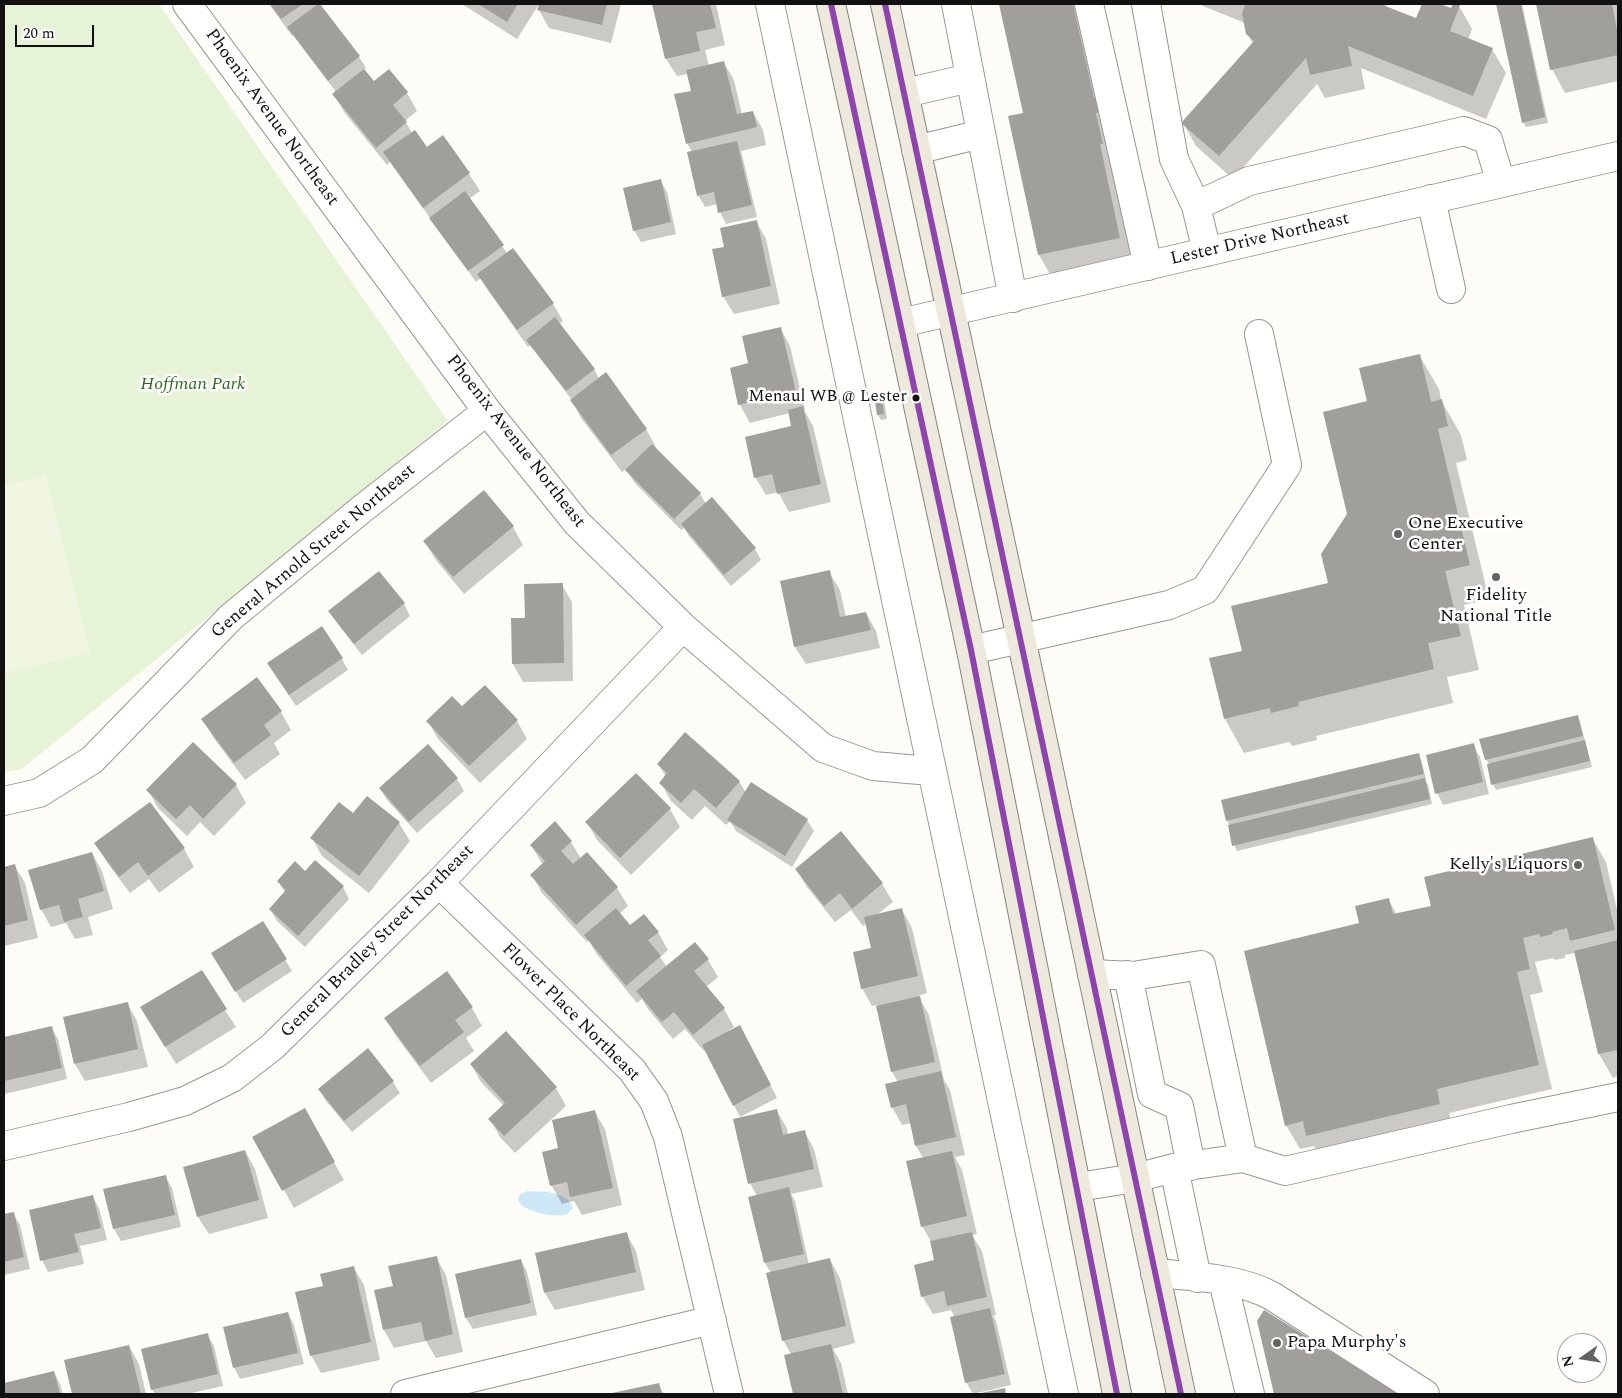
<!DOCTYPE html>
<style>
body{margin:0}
#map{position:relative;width:1622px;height:1398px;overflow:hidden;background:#fdfcf7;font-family:Spectral,serif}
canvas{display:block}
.frame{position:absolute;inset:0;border:5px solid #111;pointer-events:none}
.north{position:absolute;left:1557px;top:1333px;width:50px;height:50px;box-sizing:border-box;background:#fff;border:1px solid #a0a0a0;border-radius:50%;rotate:257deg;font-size:14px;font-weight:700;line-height:20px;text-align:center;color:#111}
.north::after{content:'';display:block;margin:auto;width:18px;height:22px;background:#646362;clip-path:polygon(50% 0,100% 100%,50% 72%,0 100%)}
.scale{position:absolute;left:15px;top:25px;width:79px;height:22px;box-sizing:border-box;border:2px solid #111;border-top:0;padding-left:6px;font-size:15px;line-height:18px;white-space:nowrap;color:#111;-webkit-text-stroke:4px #fff;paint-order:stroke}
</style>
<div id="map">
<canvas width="1622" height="1398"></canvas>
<div class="frame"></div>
<div class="north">N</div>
<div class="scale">20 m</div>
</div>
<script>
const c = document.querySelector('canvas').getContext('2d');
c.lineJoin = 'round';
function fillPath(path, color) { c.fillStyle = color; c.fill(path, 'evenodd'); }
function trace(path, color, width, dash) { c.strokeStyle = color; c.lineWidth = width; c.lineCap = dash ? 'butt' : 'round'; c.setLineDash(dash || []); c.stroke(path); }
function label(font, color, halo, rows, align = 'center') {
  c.font = font + ' Spectral,serif'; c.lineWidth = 5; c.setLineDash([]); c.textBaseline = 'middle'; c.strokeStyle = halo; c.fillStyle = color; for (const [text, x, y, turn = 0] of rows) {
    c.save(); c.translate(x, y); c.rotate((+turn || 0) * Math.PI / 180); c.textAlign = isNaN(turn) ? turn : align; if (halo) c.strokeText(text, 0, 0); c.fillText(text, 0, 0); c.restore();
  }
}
const green = new Path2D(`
 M4 4H159L448 421 22 769 4 772Z`);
const pitch = new Path2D(`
 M46 475 90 653 4 673V485Z`);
const water = new Path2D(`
 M527 1191C543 1192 566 1190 573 1208 572 1209 568 1213 567 1214 556 1218 522 1212 518 1200L519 1195Z`);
const shadow = new Path2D(`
 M269 4H319L359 57 366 68 364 70 374 83 389 71 407 93 417 111 405 121 412 133 427 148 443 137 469 174 480 191 469 199 507 253 553 304 563 321 559 324 594 369 599 379 646 429 656 447 654 448 700 494 706 504 755 549 761 560 731 586 689 536 684 528 681 530 634 482 626 469 622 472 581 418 572 400 530 345 528 347 489 292 481 278 476 282 390 162 387 165 344 112 334 94 336 92 293 35 292 36Z
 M462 4H539L517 39Z
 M540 4H621L611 43 549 28 539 10Z
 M654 4H716L725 45 705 50 709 66 724 63 734 80 742 115 753 112 763 130 766 145 741 151 757 217 726 224 720 212 718 204 705 207 698 195 692 152 687 143 693 91 688 74 677 76 666 59Z
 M1001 4H1080L1113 168 1133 261 1053 279 1039 255 1010 117 1024 114Z
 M1198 4H1388L1385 7 1417 20 1423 4H1436L1452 10 1454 4 1459 6 1472 29 1468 40 1492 49 1506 73 1486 119 1361 68 1365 89 1325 98 1317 84 1233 179 1196 146 1183 123 1253 44 1247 33 1245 23Z
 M1498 4H1522L1548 123 1526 127 1523 122Z
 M1538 4H1618V81L1565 93 1552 69Z
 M660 180 667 192 676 234 641 242 634 230Z
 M756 221 766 239 780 304 734 314 723 296Z
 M780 328 790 346 805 410H804L813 426 831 502 789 512 778 492 766 495 755 477 793 427 790 413 750 423 740 405 731 369 750 364Z
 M1419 355 1439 389 1441 400 1461 435 1467 460 1456 463 1489 599 1464 605 1479 670 1447 677 1453 703 1316 736 1317 740 1292 746 1289 742 1244 753 1225 719 1243 652 1330 584 1348 514 1368 402Z
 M881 396 884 401 887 419 881 420 878 415Z
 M484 492 513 527 523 545 464 594 435 559 425 541Z
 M829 572 840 590 846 617 866 613 876 631 880 648 806 664 795 647Z
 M562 585 572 602 573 681 523 682 513 664 526 619Z
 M404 604 410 616 362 655 337 623 330 611Z
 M342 659 348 670 296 706 275 675Z
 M257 679 281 712 291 730 274 743 280 754 245 780 213 737 203 719Z
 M462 708 517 721 527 739 480 783 438 739 428 721Z
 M1577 716 1580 722 1592 767 1496 790 1493 784 1489 764 1486 759Z
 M1473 745 1480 757 1489 794 1443 805 1437 793Z
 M428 746 457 779 464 791 417 833 387 800 380 788Z
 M1418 754 1421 760 1426 779 1425 780 1428 785 1432 804 1237 851 1234 845 1230 826 1227 820Z
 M658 764 739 781 746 793 807 820 814 831 792 867 736 831 730 821 726 825 705 806 692 820 671 801 661 783 666 777Z
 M236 785 246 803 214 836 200 822 187 836 158 808 148 790Z
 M150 803 184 849 194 867 159 893 149 879 130 893 106 861 96 844Z
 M670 809 680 827 631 875 597 840 587 822Z
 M353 815 399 823 410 841 369 893 322 856 312 838Z
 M555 823 571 842 581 859 586 854 617 888 628 906 619 914 630 927 658 932 668 950 660 957 667 967 708 960 718 977 706 987 724 1009 734 1027 728 1031 746 1038 777 1098 740 1117 706 1050 704 1051 685 1029 673 1039 648 1009 642 999 637 1003 596 953 589 941 587 942 542 893 532 875 543 865 531 845Z
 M841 833 882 884 893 902 875 916 902 910 912 928 927 993 918 996 929 1015 944 1080 950 1090 965 1155 955 1157 962 1170 977 1234 972 1235 982 1251 996 1315 993 1316 996 1321 1011 1385 973 1394 966 1382 955 1318 951 1310 933 1314 922 1296 936 1261 932 1243 922 1226 924 1159 916 1146 911 1123 902 1125 892 1107 898 1082 892 1072 877 1005 872 1006 862 988 873 949 867 923 863 926 851 910 835 922 807 887 796 869Z
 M1592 838 1606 862 1618 914V1076L1613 1078 1599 1054 1575 953 1565 955V958L1555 960 1553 958 1535 962 1543 992 1530 995 1552 1089 1449 1113 1453 1127 1321 1159 1314 1146 1300 1149 1286 1125 1361 924 1388 899 1397 915 1432 907Z
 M92 853 102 871 113 909 88 917 93 935 75 939 66 923 51 927 41 909Z
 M15 866 25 883 38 938 4 946V868Z
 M305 872 343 887 349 899 305 947 277 921 270 909 285 893 278 881Z
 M262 922 292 971 243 1003 220 965Z
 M446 973 472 1008 482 1026 466 1038 474 1051 431 1083 396 1036 386 1018Z
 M127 1003 137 1021 148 1067 85 1081 75 1064Z
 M225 1010 236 1027 176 1064 152 1025Z
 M51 1027 58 1039 67 1079 5 1094 4 1092V1038Z
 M506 1033 556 1088 566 1106 515 1153 500 1137 490 1119 504 1106 481 1082 471 1064Z
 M393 1082 400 1093 352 1132 326 1101 319 1089Z
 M776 1110 787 1128 788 1135 804 1131 814 1149 823 1187 791 1194 795 1201 809 1265 830 1260 840 1278 855 1343 833 1349 841 1363 848 1394H794L785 1356 791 1354 783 1340 771 1273 765 1263 757 1196 750 1183Z
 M595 1112 605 1129 622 1205 582 1215 574 1201 562 1204 552 1186 544 1153 560 1149Z
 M314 1127 344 1180 294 1208 254 1137Z
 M245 1151 255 1169 268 1218 209 1234 198 1217 185 1168Z
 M165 1176 172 1188 181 1227 121 1241 114 1229 105 1190Z
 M93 1197 99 1208 107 1240 80 1246 84 1264 48 1272 42 1260Z
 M13 1213 20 1225 30 1269 4 1275V1215Z
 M626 1233 636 1251 645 1290 555 1310 545 1293Z
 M436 1257 446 1275 463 1352 436 1358 426 1341 394 1348 384 1330 394 1287Z
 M521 1260 527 1272 537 1315 473 1329 466 1318 457 1275Z
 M354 1268 364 1285 380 1360 321 1373 311 1355 324 1287Z
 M1264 1312 1396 1394H1275L1258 1322Z
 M288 1313 294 1325 304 1364 240 1379 234 1367Z
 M207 1335 214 1346 223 1386 187 1394H155L152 1389Z
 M129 1346 139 1364 146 1394H73L66 1361Z
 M54 1372 60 1384 63 1394H4V1384Z
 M658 1384 664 1394H615Z`);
const building = new Path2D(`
 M270 4H303L281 19Z
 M318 4H320L360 56 328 81 287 27Z
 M478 4H518L507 22Z
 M539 4H607L602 25 537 10Z
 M652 4H710L716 28 696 32 700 51 665 59Z
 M999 4H1073L1094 98H1097L1101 112 1096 113 1103 144H1100L1120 238 1038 255 1008 116 1023 113Z
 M1242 4H1380L1416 18 1422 4H1440L1451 8 1453 4H1457L1460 5 1450 31 1493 48 1473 96 1348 46 1352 66 1310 75 1306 58 1219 156 1181 123 1254 41 1246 34 1242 14 1245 5Z
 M1496 4H1521L1545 117 1522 123Z
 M1536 4H1612L1618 35V55L1550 70Z
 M724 61 737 114 753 111 757 127 686 144 674 94 691 91 686 70Z
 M364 69 374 81 389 69 408 92 393 105 407 122 376 148 332 94Z
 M415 130 427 147 443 135 470 173 423 208 383 152Z
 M737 141 752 205 718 213 714 192 697 196 687 152Z
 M661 179 671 222 633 231 623 188Z
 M465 191 504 245 468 271 429 218Z
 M757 220 771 286 722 297 712 249 724 247 720 228Z
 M513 248 554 303 517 330 477 274Z
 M555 317 595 369 566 391 526 340Z
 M781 327 796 392 738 405 730 368 748 363 742 336Z
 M1420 354 1431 402 1442 399 1448 426 1438 429 1470 565 1445 571 1461 636 1428 643 1434 669 1298 702 1299 706 1271 713 1270 708 1224 719 1209 658 1242 651 1231 606 1328 583 1321 554 1347 514 1323 412 1367 401 1359 368Z
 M606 372 647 429 611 455 570 400Z
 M882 394 884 414 877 415 874 395Z
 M803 406 821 484 777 494 772 474 754 478 745 437 791 426 788 410Z
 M652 444 701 493 674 519 625 470Z
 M484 490 514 526 453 577 423 541Z
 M712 497 756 548 724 575 681 524Z
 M830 570 840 617 866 612 871 630 794 647 780 581Z
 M379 571 405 603 354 644 328 611Z
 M563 583 564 663 512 664 511 618H525L524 584Z
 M322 626 343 658 289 695 267 663Z
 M257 677 282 711 264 725 271 735 234 763 201 719Z
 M485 685 518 720 469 766 426 721 452 696 462 706Z
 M1578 715 1583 736 1485 760 1479 739Z
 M685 732 740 781 716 808 694 789 681 803 659 783 667 773 657 764Z
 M1585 740 1590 761 1491 785 1487 764Z
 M193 742 237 784 203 819 190 805 176 819 146 790Z
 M1474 743 1483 782 1435 794 1426 755Z
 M428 744 458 778 409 822 379 788Z
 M1419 753 1424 774 1226 821 1221 800Z
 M636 773 671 808 620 858 585 822Z
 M1425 778 1430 799 1232 846 1228 825Z
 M751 782 808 819 785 856 727 820Z
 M367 796 400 822 359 876 310 838 339 802 353 813Z
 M150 802 185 848 148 876 138 862 119 877 94 843Z
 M555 821 572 841 561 851 573 864 587 852 618 887 576 925 530 875 545 861 530 845Z
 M841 831 883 883 852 909 840 893 824 906 795 869Z
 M1593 837 1615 930 1570 941 1567 928 1552 932 1553 934 1540 937 1539 934 1523 938 1530 969 1517 972 1539 1065 1437 1089 1440 1104 1306 1136 1303 1121 1285 1126 1244 951 1359 923 1355 906 1389 898 1393 914 1431 906 1424 877Z
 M92 852 104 891 78 899 83 917 64 922 59 905 40 910 28 870Z
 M315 860 344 886 298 936 269 909 286 890 277 881 295 861 305 871Z
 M15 864 28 920 4 926V867Z
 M616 908 630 925 644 914 659 932 648 940 661 956 626 986 584 935Z
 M902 908 918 976 861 989 853 952 871 948 864 917Z
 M263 921 287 959 235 992 211 953Z
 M1618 940V1050L1598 1054 1574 951Z
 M695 942 709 959 694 971 725 1008 693 1035 674 1012 662 1022 636 991Z
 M202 970 227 1009 165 1047 140 1007Z
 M447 971 473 1007 455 1020 464 1032 420 1066 384 1018Z
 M920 996 935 1062 891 1072 876 1006Z
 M128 1002 138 1049 74 1064 63 1017Z
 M740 1025 771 1085 733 1106 702 1045Z
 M52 1026 62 1068 4 1081V1037Z
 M506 1031 557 1087 504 1136 488 1119 505 1103 470 1064Z
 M368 1048 394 1081 344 1121 318 1089Z
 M941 1071 956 1137 915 1146 906 1104 891 1108 885 1084Z
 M305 1108 335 1162 282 1191 252 1137Z
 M777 1109 783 1135 805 1130 814 1169 748 1184 733 1119Z
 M595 1110 613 1188 570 1197 567 1182 550 1186 542 1152 558 1148 552 1120Z
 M245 1150 259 1200 197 1217 183 1167Z
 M952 1151 967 1216 921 1227 906 1161Z
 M166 1175 175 1215 113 1229 103 1189Z
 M789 1187 804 1254 764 1263 748 1197Z
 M93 1195 101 1228 74 1234 79 1252 40 1261 29 1210Z
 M14 1212 24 1257 4 1262V1214Z
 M627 1232 636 1272 544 1293 535 1253Z
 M972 1232 987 1297 947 1306 944 1291 921 1297 914 1265 934 1260 930 1241Z
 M437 1256 453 1334 425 1341 421 1322 383 1330 374 1290 393 1286 388 1266Z
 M830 1258 846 1326 782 1341 766 1273Z
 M521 1259 531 1303 465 1318 455 1274Z
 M354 1266 371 1342 310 1356 295 1292 323 1286 320 1274Z
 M990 1308 1005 1374 965 1383 950 1317Z
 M1264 1310 1399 1394H1274L1257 1321Z
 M288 1312 298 1353 233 1368 223 1327Z
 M208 1333 218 1374 151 1390 141 1349Z
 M831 1344 843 1394H793L784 1355Z
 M129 1345 141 1394H72L64 1360Z
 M54 1371 60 1394H4V1383Z
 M659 1383 662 1394H613L612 1393Z
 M1005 1388 1006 1394H981V1393Z`);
const minor = new Path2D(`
 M187 4 487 411 577 523 683 627 823 748 873 766 931 771
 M770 4 1064 1394
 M956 4 1013 298
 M1089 4 1148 266
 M1146 4 1174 159 1196 206 1207 252
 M905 93 970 78
 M916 150 981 134
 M1431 199 1451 289
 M1196 206 1249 181 1464 131 1488 140 1501 183
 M901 323 1618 156
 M971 650 1169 605 1205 590 1287 465 1259 334
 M4 801 39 793 92 760 231 617 362 509 487 411
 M439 883 632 1070 654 1101 668 1137 729 1394
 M1092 974 1133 976 1201 965 1243 1158
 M1128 975 1152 1094 1179 1106 1191 1166
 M4 1146 129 1117 185 1101 232 1078 272 1047 439 883 683 627
 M1174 1168 1197 1278
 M1078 1187 1135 1178 1174 1168 1243 1158 1285 1171 1511 1119 1618 1097
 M1155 1273C1194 1277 1237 1277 1272 1296L1425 1394
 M1223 1281 1250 1394
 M405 1394 712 1320`);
const major = new Path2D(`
 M831 4 971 650 1117 1394
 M885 4 1021 638 1181 1394`);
const bus1 = new Path2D(`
 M831 4 971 650 1117 1394
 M885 4 1181 1394`);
const markers = [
 [916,398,4.5,"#111"],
 [1398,534,5,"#646362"],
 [1496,577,5,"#646362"],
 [1578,865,5,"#646362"],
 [1277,1343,5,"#646362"]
];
const busNames = [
 ["Menaul WB @ Lester",907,398]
];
const streetNames = [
 ["Phoenix Avenue Northeast",271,118,54],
 ["Lester Drive Northeast",1260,240,-13],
 ["Phoenix Avenue Northeast",515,442,52],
 ["General Arnold Street Northeast",314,552,-40],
 ["General Bradley Street Northeast",378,942,-45],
 ["Flower Place Northeast",570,1013,45]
];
const parkNames = [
 ["Hoffman Park",193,385]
];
const poiNames = [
 ["One Executive",1408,524],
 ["Center",1408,545],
 ["Fidelity",1496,596,"center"],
 ["National Title",1496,617,"center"],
 ["Kelly's Liquors",1568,865,"right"],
 ["Papa Murphy's",1287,1343]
];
fillPath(green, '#e7f3d7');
fillPath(pitch, '#f0f6e1');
fillPath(water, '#cde8f7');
fillPath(shadow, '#0003');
fillPath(building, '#a19f9c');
trace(minor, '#979795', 30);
trace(major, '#858482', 30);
trace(minor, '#fffffe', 28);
trace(major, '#ede9dc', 28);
trace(bus1, '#8e44ad', 6);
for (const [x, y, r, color] of markers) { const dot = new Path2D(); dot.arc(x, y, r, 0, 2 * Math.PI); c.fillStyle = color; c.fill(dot); trace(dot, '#fff', 2); }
label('17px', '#111', '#fff', busNames, 'right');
label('18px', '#111', '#fff', streetNames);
label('italic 18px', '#2f6b1f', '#fff', parkNames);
label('18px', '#111', '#fff', poiNames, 'left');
</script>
